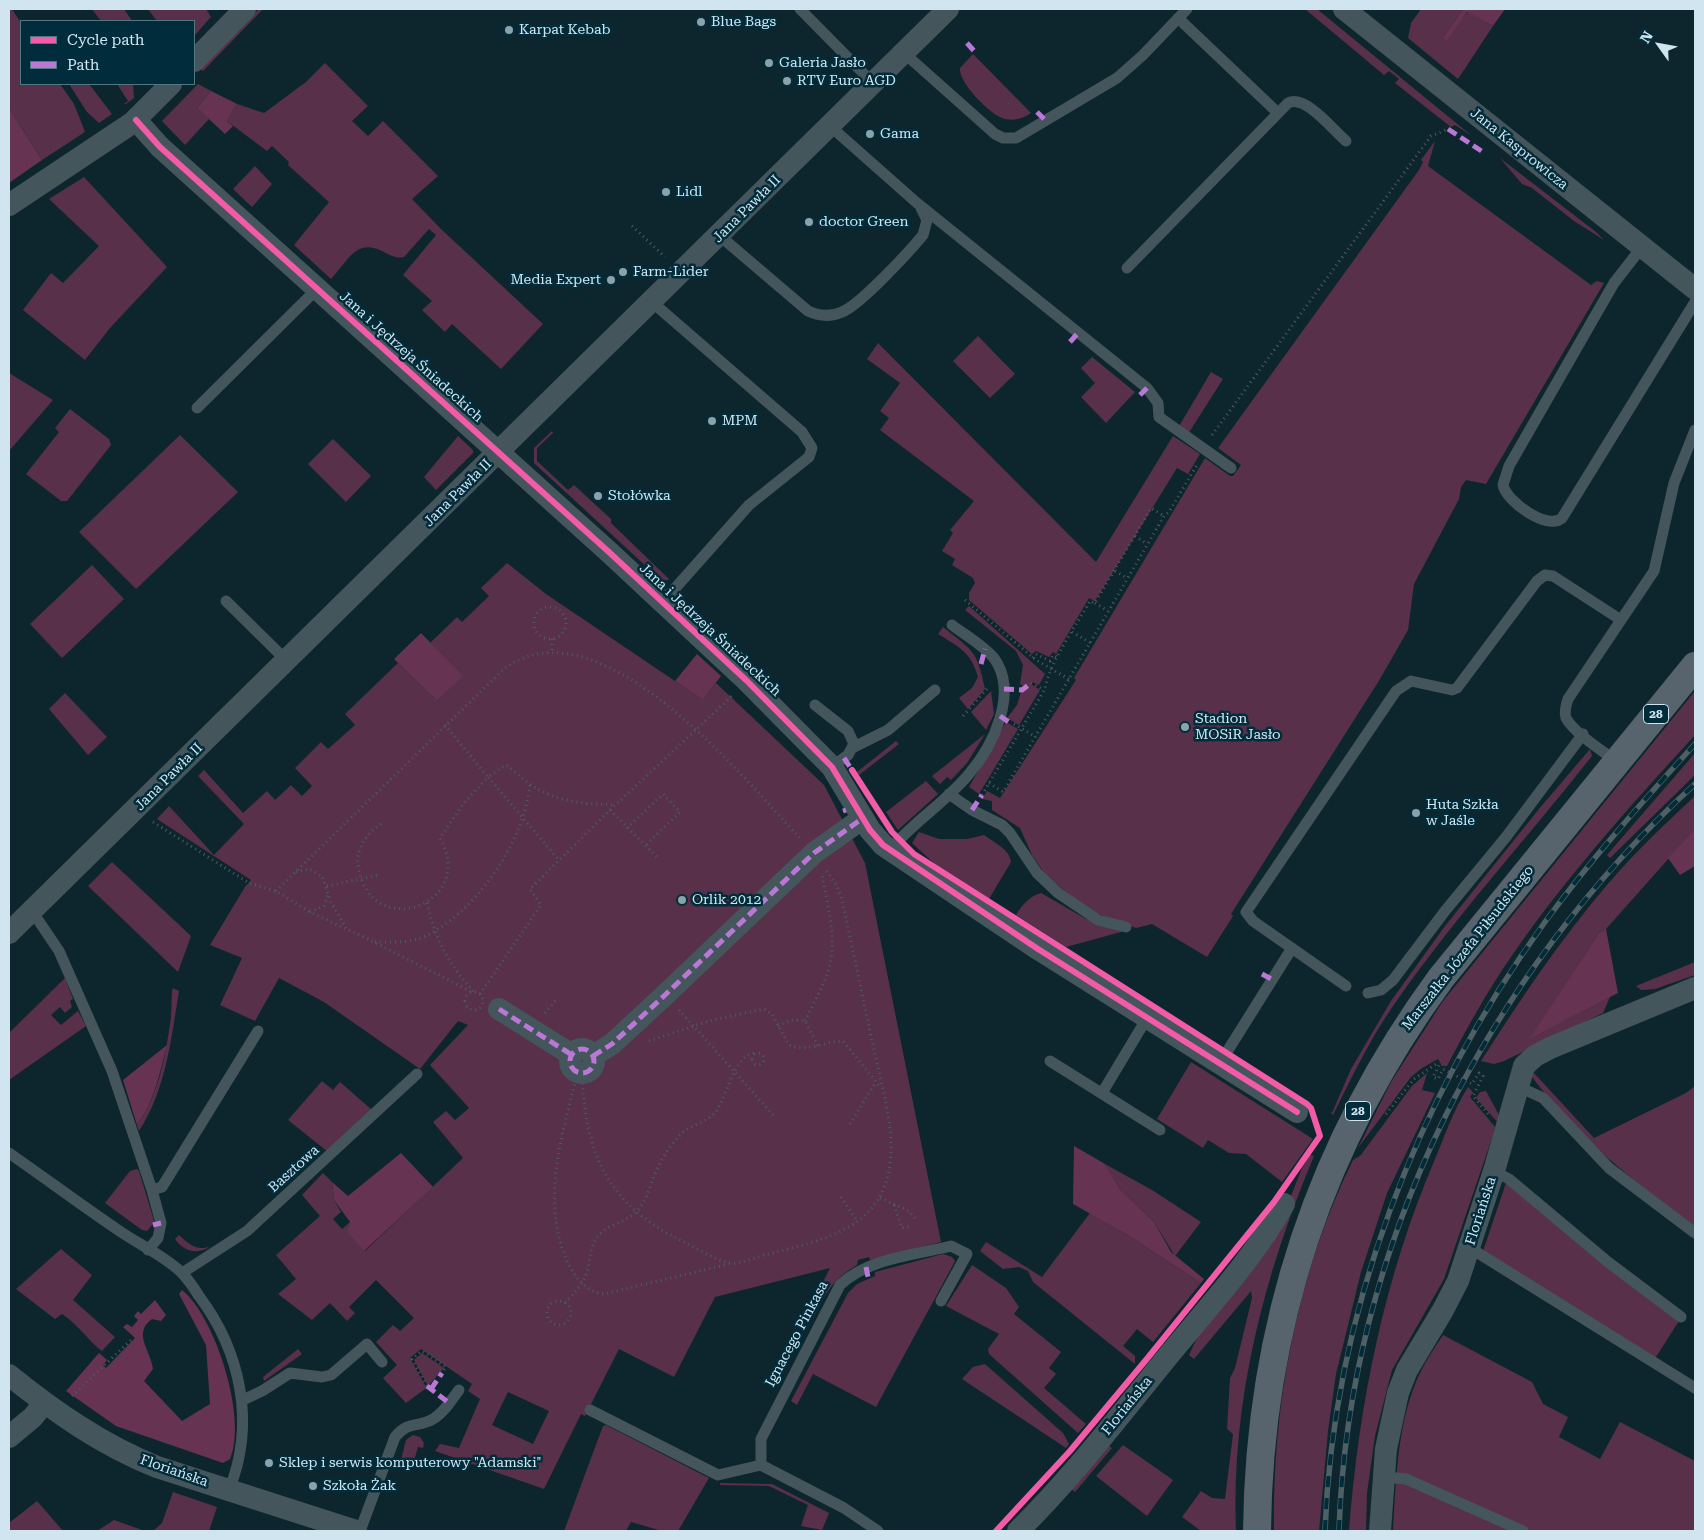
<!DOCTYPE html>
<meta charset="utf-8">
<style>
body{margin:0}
#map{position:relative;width:1704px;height:1540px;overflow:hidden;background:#0d262e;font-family:"Roboto Serif",serif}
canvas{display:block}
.frame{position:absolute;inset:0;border:10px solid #d0e5ef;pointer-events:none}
.legend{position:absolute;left:20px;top:20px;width:175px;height:65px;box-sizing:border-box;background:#002c3b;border:1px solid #537683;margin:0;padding:6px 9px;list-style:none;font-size:15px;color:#d0e5ef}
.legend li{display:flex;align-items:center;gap:10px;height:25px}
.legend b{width:25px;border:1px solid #537683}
.north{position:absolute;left:1634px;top:20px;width:50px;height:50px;-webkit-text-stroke:4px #002c3b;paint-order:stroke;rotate:302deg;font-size:14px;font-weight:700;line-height:20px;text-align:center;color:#d0e5ef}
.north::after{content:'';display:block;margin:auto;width:18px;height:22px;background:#d0e5ef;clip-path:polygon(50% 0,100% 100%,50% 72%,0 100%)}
</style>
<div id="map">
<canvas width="1704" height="1540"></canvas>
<div class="frame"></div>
<ul class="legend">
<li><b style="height:6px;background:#f35aa7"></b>Cycle path</li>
<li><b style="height:6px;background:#ba77d6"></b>Path</li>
</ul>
<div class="north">N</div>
</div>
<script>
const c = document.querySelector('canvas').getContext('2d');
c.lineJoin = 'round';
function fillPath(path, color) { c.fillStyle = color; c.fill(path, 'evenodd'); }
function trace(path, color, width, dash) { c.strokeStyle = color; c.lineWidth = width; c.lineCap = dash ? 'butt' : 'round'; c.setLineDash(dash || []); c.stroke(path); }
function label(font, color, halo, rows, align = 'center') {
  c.font = font + ' "Roboto Serif",serif'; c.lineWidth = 5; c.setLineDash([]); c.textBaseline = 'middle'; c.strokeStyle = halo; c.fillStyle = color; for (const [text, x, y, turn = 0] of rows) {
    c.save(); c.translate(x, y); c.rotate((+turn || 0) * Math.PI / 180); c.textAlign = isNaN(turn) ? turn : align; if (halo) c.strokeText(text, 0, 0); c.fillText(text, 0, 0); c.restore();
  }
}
const green = new Path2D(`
 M9 9H12L21 23V84H60L74 104 85 132 42 160 9 108Z
 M92 9H124L132 21H101Z
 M148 9H206L211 17 194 36V21H157Z
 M259 9H263L203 71 200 69Z
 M1305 9H1317L1472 136 1455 125 1451 127 1395 83 1399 79 1389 71 1384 75Z
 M1421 9H1463L1443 38 1468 12 1493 26 1458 79 1408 38 1411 23Z
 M973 54 1031 113C1022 119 1015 121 1005 119 991 116 958 82 960 68Z
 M325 63 368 106 352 121 368 136 383 121 438 176 412 199 441 229 543 324 501 369 452 324 445 332 422 310 432 301 403 275 436 235 429 229 404 257C396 259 390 255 382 251 356 238 348 261 331 279L294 245 329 202 288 165 289 162 272 146 267 151 227 121 237 104 264 113 306 82Z
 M69 84H89L112 114 99 123 87 112Z
 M117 84H133L134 98 126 104H124L128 101Z
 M198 84 211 91 197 108 209 119 185 145 162 121Z
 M1435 141 1428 166 1591 285 1597 281 1604 283 1486 484 1466 480 1461 487 1459 499 1414 584 1408 630 1380 679 1231 914 1233 916 1207 957 1152 924 1136 928 1085 909 1045 874 1032 855 1020 828 992 810V801L982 799 987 791 1000 798 1076 680 1074 678 1205 458 1230 476H1233L1241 465 1218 448 1419 170 1423 162 1421 160Z
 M1500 158 1596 232 1604 240 1574 221 1532 188 1522 184Z
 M255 166 272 184 252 207 233 189Z
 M84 177 167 267 110 328 85 360 23 310 51 273 63 283 99 246 49 199Z
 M978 336 1015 374 990 398 953 361Z
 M878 343 1096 562 1173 436 1200 454 1188 474 1177 468 1095 601 1089 598 1056 654 1053 652 1049 657 1036 651 1032 654 969 600V593L975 583 973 578 952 565 955 559 942 551 953 533 950 530 974 501 880 430 889 418 880 411 900 383 867 359Z
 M1092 357 1135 392 1106 423 1081 397 1095 383 1081 368Z
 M1211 372 1223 379 1188 434 1178 428Z
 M9 373 53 400 9 451Z
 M70 409 109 439 111 445 67 501H61L26 474 59 432 55 428Z
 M552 431 553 433 537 448V461L568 490 574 485 611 519V523L669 579 668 580H661L534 463V448Z
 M180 435 238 492 136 589 79 532Z
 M458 436 473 450V453L436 490 424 477Z
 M333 439 371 476 346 502 308 464Z
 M507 563 546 594 703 700 716 683 824 785 865 863 941 1242 870 1260 869 1257 858 1260 857 1265C832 1280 827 1292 814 1316L808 1312 830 1268 715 1297 674 1377 619 1349 585 1416 581 1414 544 1489 435 1451 440 1444 459 1448 480 1399 468 1391 472 1384 421 1349 410 1358 426 1387 425 1389 406 1403 383 1378 397 1365 376 1342 393 1325 400 1331 414 1318 376 1280 349 1307 355 1313 347 1321 330 1303 312 1320 278 1294 296 1279 276 1255 320 1216 302 1195 323 1173 332 1182 334 1200 341 1212 333 1219 342 1229 350 1222 365 1251 463 1158 433 1122 446 1111 455 1120 469 1108 430 1065 468 1025 458 1021 420 1069 324 1002 279 978 255 1021 220 1005 242 958 210 945 245 887 251 880 157 819 169 806 214 855 244 824 198 776 204 770 243 813 267 791 275 800 291 785 302 796 312 786 295 768 321 742 328 749 355 725 345 714 398 663 437 701 462 676 430 643 457 617 462 622 489 596 481 588ZM508 1392 549 1411 533 1444 492 1425Z
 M92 565 124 599 62 658 30 624Z
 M969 606 1045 674 1039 685 1032 682 1031 684 1040 690 1019 725 1007 718 1017 705 1023 686 1020 684 1023 665 1016 651 965 610Z
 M943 627C973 651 977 650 985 689L968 709 959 698 972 688 978 677C971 652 959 647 938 634Z
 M991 691 994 714 986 730 971 712Z
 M1695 691V735C1631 805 1567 876 1513 954 1488 990 1467 1028 1447 1066H1442L1438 1059 1422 1068 1411 1077 1358 1148 1391 1082 1443 1001Z
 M65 693 107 737 88 755 49 709Z
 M1006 722 1018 729 979 794 969 787Z
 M985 734 967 763 951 780 947 777 940 784 932 776Z
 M896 741 899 744 859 775 857 772Z
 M1590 749 1592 756C1525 841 1452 920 1391 1009 1368 1043 1351 1079 1333 1115L1330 1112 1332 1113 1351 1069 1391 1001 1445 926 1539 809Z
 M1695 753V775L1610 858 1607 855Z
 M926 781 938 794 898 830 886 812Z
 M1695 796V829L1606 929 1599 933 1530 1038 1610 997 1603 1013 1504 1061 1494 1064 1481 1061C1520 1000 1560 940 1607 885 1634 853 1665 824 1695 796Z
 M919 832 939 839H967L984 835C993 842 1010 849 1011 862L989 899 937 866 912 843Z
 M112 862 191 936 178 972 88 886Z
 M1041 893 1086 919 1132 929 1066 947 1016 915C1021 906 1031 895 1041 893Z
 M1695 962V975L1655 989 1641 990 1636 986Z
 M65 978 73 999 70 1001 72 1007 65 1013 60 1007 51 1015 61 1025 78 1011 86 1026 9 1080V1033Z
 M173 988 179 991C171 1040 166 1089 139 1131L137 1125C159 1096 166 1053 171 1017 172 1009 171 991 173 988Z
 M1191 1062 1313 1139 1282 1182 1246 1154 1229 1153 1208 1140 1203 1148 1157 1119Z
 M1533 1072 1594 1138 1686 1093 1695 1086V1228C1636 1183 1577 1137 1532 1077Z
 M1427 1073 1422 1090 1435 1093 1387 1193 1361 1272 1336 1374 1328 1431 1319 1531H1274C1272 1406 1297 1273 1353 1160L1360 1156 1412 1086Z
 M322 1081 333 1090 340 1082 372 1110 328 1152 288 1120Z
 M1468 1087 1473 1092 1470 1097 1495 1127 1493 1135 1444 1279 1392 1370 1375 1436 1367 1493 1366 1531H1349C1359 1403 1384 1278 1435 1159 1445 1135 1454 1109 1468 1087Z
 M1486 1091 1500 1117V1125L1476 1098 1480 1092Z
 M1310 1155 1314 1156C1264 1275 1231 1401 1236 1531H1201L1182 1517 1201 1491 1212 1498 1225 1499 1233 1434 1227 1429 1230 1378 1235 1368 1252 1298 1251 1291 1194 1359 1189 1355 1197 1338 1289 1201 1302 1168Z
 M1105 1164 1152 1190 1201 1222 1175 1256 1154 1222 1120 1189Z
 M137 1169 139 1171 155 1224 152 1225 147 1231 142 1230 105 1203 130 1171Z
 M1507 1180 1679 1321 1654 1360 1483 1251Z
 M1090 1213 1126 1234 1201 1283 1153 1342 1137 1329 1123 1346 1135 1356V1364L1033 1282 1028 1271 1019 1267 1003 1269 980 1251 986 1242 1042 1277Z
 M179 1235C189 1244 197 1252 211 1246 198 1255 184 1252 175 1239Z
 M61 1249 92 1275 73 1300 115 1337 102 1351C87 1340 79 1325 62 1314L55 1319 16 1289Z
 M943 1254 952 1257 955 1261 953 1265 876 1407 813 1374 797 1405 791 1401 848 1293 857 1284 875 1276V1272Z
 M972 1265 1006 1288 1019 1307 1014 1314 1061 1352 1049 1368 1056 1374 1044 1388 1086 1424 1078 1433 989 1354 988 1349 999 1334 946 1306Z
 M1443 1335 1532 1382 1543 1404 1568 1417 1559 1437 1600 1459 1620 1422 1695 1461V1531H1393C1396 1482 1397 1428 1416 1382 1423 1365 1433 1350 1443 1335Z
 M298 1349 302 1354 264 1381 263 1377Z
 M422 1353 444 1368 428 1386 414 1360Z
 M985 1364 1063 1433 1069 1444 1066 1448 962 1379 973 1367Z
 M606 1425 709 1478 678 1531H662L631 1522 626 1531H564L603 1426Z
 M413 1435 420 1437 424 1443 423 1448 418 1447 412 1468 400 1464 406 1440Z
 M1108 1445 1112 1448 1075 1492 1071 1489Z
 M1123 1445 1173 1480 1147 1516 1096 1476Z
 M720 1483 772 1484 829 1513 822 1530 801 1526 808 1505 769 1486 720 1485Z
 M173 1492 217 1507 209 1531H153L162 1523Z
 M37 1501 63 1531H9V1523Z
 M114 1520 145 1531H97Z`);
const forest = new Path2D(`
 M1463 9H1505L1493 26 1467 12 1447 41 1443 38Z
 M211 91 237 104 227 121 233 126 225 134 197 108Z
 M9 108 42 160 9 183Z
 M421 633 463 676 437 701 394 659Z
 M697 654 721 676 703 700 675 681Z
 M1695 829V866L1680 875 1668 858Z
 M1606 929 1618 993 1529 1039 1599 933Z
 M167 1045C160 1072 154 1103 137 1125L123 1080Z
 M1074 1146 1105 1164 1120 1189 1154 1222 1171 1252 1204 1279 1201 1283 1126 1234 1073 1204Z
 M401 1153 433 1187 364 1251 348 1233 350 1222 334 1200 332 1182 348 1196Z
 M182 1290C215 1316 248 1419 230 1459L223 1463 116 1426 66 1391 99 1353 107 1360 103 1365 106 1368 135 1338 123 1327 127 1324 132 1327 138 1320 134 1316 138 1311 141 1314 155 1300 166 1315 161 1321 152 1319C132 1333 151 1351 153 1369L144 1381 182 1421 210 1404 206 1345 179 1294Z`);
const path = new Path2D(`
 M632 226 665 257
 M1212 435 1431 136 1448 129
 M1135 536 1147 544
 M1115 571 1127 578
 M965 600 1036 660 1072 681
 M1095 603 1108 611
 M534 623a16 16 0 1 1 32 0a16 16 0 1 1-32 0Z
 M1072 632 1091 643
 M552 639V652
 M1033 658 1036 654 1050 661 1053 655 1057 657
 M1031 683 1044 690
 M963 716 987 689
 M1014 724 1036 737
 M445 725 488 777 506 765C515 771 522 779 531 785 557 802 584 804 614 805
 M989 783 1003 792 1164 516 1169 512 1198 463
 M982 795 1045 689C1048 665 1077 624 1090 601L1095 603 1151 508 1164 516
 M610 810 658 858
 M153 822 249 883 276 891 310 912 366 938 472 992
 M381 824C367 833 356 848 358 865 368 943 478 906 440 838L464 803 488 777 559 860
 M627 828 663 794 680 812 645 846
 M296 872 309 869 322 876 331 902 346 928
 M327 886 378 875
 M276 891 505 668C600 600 742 777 800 838
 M427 903C435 939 449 965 474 992
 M310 912 324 906 329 892
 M375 942C389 942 408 943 421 938 475 915 524 842 530 784
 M465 1001a9 9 0 1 1 18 0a9 9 0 1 1-18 0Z
 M480 994 541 905 530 889 610 810 733 695
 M679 1010 775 1117
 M545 1013 556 1000
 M805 1021C813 1004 823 987 829 968 837 939 828 905 822 876
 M778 1026 791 1020 805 1021 818 1046
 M649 1041 709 1021 764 1009 772 1014 789 1045C809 1053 824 1041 843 1041L881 1088
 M752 1059a6 6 0 1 1 12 0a6 6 0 1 1-12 0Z
 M582 1073C585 1155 608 1205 684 1242 698 1249 713 1259 729 1263 739 1265 758 1256 769 1254 820 1240 878 1231 889 1170 896 1133 883 1091 875 1054 864 1003 853 951 842 900L837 886 826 870
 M577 1075C562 1135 540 1203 568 1263 575 1278 587 1292 604 1294L729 1264
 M1386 1114 1414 1079 1436 1064 1439 1065 1433 1077 1438 1079 1443 1069 1472 1084 1479 1073 1483 1076 1473 1096 1489 1115
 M850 1124 876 1082
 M841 1197 857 1221
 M880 1198 909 1211 915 1218
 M894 1205 902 1228 910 1226
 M547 1313a12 12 0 1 1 24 0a12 12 0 1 1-24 0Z
 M565 1303C574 1293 583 1285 587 1272 591 1260 589 1247 598 1236 608 1224 628 1222 638 1210 649 1197 650 1184 657 1169 663 1156 671 1145 680 1135 690 1124 709 1123 717 1110 728 1094 734 1054 756 1053
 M427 1386 412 1359 422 1351 446 1367 442 1373
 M72 1396 131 1340`);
const service = new Path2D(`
 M800 9 873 83
 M1178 18 1278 113
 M904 53 995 134 1003 138H1016L1117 78 1143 55 1187 9
 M830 126 917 203 1147 388 1158 403 1159 417 1231 468
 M720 236 808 311C819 316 831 317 842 312 860 305 909 252 923 235L927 220 921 208
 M1642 247 1614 283 1509 466 1503 485C1506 501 1547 531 1562 518L1695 302
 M1127 268 1288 103C1305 94 1333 130 1346 141
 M652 302 802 432 812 448 809 457 749 505 662 603
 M197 408 317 289
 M226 601 287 661
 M815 705 848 731 854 744 848 755 832 767
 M854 747 888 730 935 690
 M1617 762C1603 751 1574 733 1566 718 1564 712 1566 705 1568 699L1654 571 1674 483 1695 430
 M949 794 972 810 1002 825 1010 833 1037 873 1058 893 1098 920 1126 927
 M889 851C913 822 945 803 969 774 993 746 1019 693 994 658 983 645 965 635 952 625
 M32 911 59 951 112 1071 152 1190 161 1223 158 1238 148 1250
 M1346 986 1253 921 1246 912 1396 691 1411 681 1452 690 1457 688 1537 581 1545 575 1553 576 1621 620
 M1368 993 1381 990 1393 980 1445 911 1506 837 1583 734
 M1050 1061 1160 1130
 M1220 1063 1292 948
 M1517 1086 1543 1098 1609 1168 1695 1233
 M1102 1093 1147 1018
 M9 1153C45 1178 81 1205 118 1230 138 1244 163 1255 181 1272 188 1279 194 1288 199 1296 241 1352 256 1424 229 1490
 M1494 1171 1509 1179 1608 1262 1681 1317
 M152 1190 162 1187 258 1031
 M1470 1248 1695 1388
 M182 1273 247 1231 417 1074
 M243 1400 262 1391 290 1373 322 1377 331 1375 367 1344 382 1362
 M590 1410 718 1475 761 1465 844 1508 878 1531
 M761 1465V1439L840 1285C868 1258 915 1255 951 1246L967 1254 941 1301
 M1384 1477 1406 1479 1523 1531
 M360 1531 395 1437C409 1420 418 1428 433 1419 444 1413 452 1399 459 1390`);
const minor = new Path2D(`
 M1344 9 1695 289
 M194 61 245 9
 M136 120 160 147 610 553 746 680 832 767 870 830 883 845 1038 949 1297 1112
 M9 205 132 123 171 84
 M9 933 948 9
 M499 1009 572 1055
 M570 1061a12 12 0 1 1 24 0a12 12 0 1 1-24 0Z
 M593 1056 612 1044 665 995 814 853 863 818
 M9 1375C55 1412 102 1445 157 1467L356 1531
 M9 1437 33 1417 44 1403
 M1018 1531C1073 1477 1120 1415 1169 1355 1209 1306 1253 1259 1284 1204
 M1380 1531 1386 1449 1398 1393 1407 1370 1443 1310 1458 1281 1494 1171 1524 1066 1535 1056 1550 1048 1695 988`);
const primary = new Path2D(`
 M1257 1531C1259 1328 1320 1143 1441 978L1695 666`);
const rail = new Path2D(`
 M1325 1531C1333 1312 1417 1098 1545 922 1591 859 1643 801 1695 744
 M1339 1531C1348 1247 1487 974 1695 784`);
const quiet = new Path2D(`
 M967 43 975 52
 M1037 112 1046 121
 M1448 129 1483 152
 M1070 342 1078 333
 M1140 395 1147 388
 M727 642 745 659
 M981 664 985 649
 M1004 689 1022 690 1031 683
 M1000 716 1009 722
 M844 758 854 773
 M972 810 982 795
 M843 811 846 810
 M1262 974 1273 980
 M499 1009 572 1055
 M570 1061a12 12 0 1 1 24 0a12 12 0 1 1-24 0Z
 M593 1056 612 1044 665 995 814 853 863 818
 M153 1225 161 1223
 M866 1267 868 1277
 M427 1386 449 1403
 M431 1389 442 1373`);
const cycleway = new Path2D(`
 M136 120 160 147 610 553 746 680 832 767 870 830 883 845 1038 949 1297 1112
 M852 770 892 832 914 854 1307 1104 1311 1108 1320 1136 1274 1202 1146 1360 1070 1451 996 1531`);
const markers = [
 [701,22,5,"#8ca2ab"],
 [509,30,5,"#8ca2ab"],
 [769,63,5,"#8ca2ab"],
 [787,81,5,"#8ca2ab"],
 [870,134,5,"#8ca2ab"],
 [666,192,5,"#8ca2ab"],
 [809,222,5,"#8ca2ab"],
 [623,272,5,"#8ca2ab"],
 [611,280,5,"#8ca2ab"],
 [712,421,5,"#8ca2ab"],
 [598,496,5,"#8ca2ab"],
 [1185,727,5,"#8ca2ab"],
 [1416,813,5,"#8ca2ab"],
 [682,900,5,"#8ca2ab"],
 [269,1463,5,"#8ca2ab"],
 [313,1486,5,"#8ca2ab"]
];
const shields = [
 [1656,714,25],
 [1358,1111,25]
];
const shieldNames = [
 ["28",1656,714],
 ["28",1358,1111]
];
const poiNames = [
 ["Blue Bags",711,22],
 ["Karpat Kebab",519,30],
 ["Galeria Jasło",779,63],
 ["RTV Euro AGD",797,81],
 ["Gama",880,134],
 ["Lidl",676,192],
 ["doctor Green",819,222],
 ["Farm-Lider",633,272],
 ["Media Expert",601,280,"right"],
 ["MPM",722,421],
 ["Stołówka",608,496],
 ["Stadion",1195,719],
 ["MOSiR Jasło",1195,735],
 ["Huta Szkła",1426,805],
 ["w Jaśle",1426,821],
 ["Orlik 2012",692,900],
 ["Sklep i serwis komputerowy \"Adamski\"",279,1463],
 ["Szkoła Żak",323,1486]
];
const streetNames = [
 ["Jana Kasprowicza",1519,149,39],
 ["Jana Pawła II",747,209,-45],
 ["Jana i Jędrzeja Śniadeckich",411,357,42],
 ["Jana Pawła II",458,493,-45],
 ["Jana i Jędrzeja Śniadeckich",710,630,43],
 ["Jana Pawła II",169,777,-45],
 ["Marszałka Józefa Piłsudskiego",1468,948,-52],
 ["Basztowa",294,1169,-42],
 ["Floriańska",1481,1211,-72],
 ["Ignacego Pinkasa",797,1334,-62],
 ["Floriańska",1127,1406,-51],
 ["Floriańska",174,1471,19]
];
fillPath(green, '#58304a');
fillPath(forest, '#673353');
trace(path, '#4d5c62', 3, [1, 4]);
trace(service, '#44555b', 11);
trace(minor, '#44555b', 22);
trace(primary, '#57636d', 28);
trace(rail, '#4e6065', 5.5);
trace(rail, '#002c3b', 4, [11]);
trace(quiet, '#ba77d6', 5, [10, 5]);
trace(cycleway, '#f35aa7', 6);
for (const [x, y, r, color] of markers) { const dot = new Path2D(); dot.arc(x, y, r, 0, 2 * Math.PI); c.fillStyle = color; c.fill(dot); trace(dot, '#002c3b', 2); }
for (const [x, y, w] of shields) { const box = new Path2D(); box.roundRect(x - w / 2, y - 9.5, w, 19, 4); c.fillStyle = '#002c3b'; c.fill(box); trace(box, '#d0e5ef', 1); }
label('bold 12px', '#d0e5ef', null, shieldNames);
label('14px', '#d0e5ef', '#002c3b', poiNames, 'left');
label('14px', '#d0e5ef', '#002c3b', streetNames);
</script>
